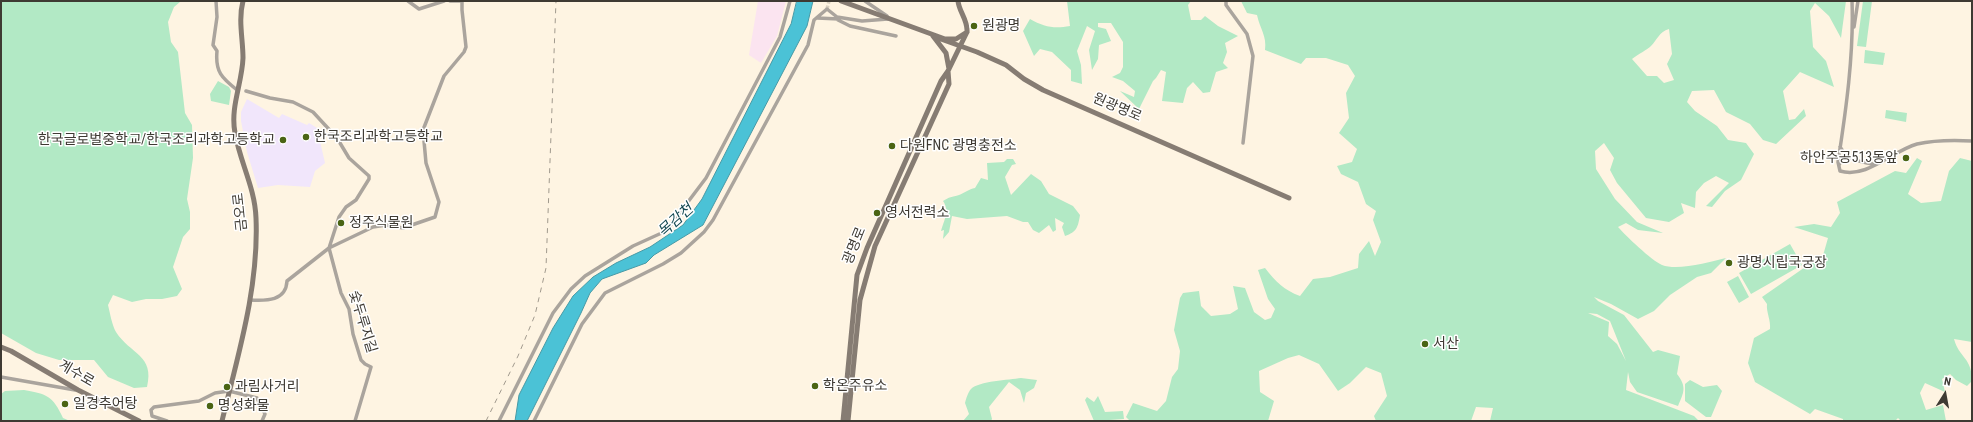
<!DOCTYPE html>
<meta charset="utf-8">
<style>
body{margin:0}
#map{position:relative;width:1973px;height:422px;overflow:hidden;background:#fef4e2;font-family:"Roboto Condensed",sans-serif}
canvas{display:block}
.frame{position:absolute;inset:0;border:2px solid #3e3a33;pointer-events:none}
.north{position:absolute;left:1925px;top:374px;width:40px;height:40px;-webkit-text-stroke:3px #fff;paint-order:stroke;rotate:11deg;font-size:11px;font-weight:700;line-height:16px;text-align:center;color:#3e3a33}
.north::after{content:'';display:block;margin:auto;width:14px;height:18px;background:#3e3a33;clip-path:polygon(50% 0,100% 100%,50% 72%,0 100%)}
</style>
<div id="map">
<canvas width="1973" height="422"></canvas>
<div class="frame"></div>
<div class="north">N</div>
</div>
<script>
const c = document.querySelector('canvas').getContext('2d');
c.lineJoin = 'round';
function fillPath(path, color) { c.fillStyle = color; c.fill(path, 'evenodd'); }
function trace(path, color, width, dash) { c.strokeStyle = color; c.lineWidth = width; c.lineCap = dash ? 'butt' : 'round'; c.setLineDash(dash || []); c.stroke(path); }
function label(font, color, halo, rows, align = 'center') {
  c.font = font + ' "Roboto Condensed","Noto Sans KR",sans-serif'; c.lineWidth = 3; c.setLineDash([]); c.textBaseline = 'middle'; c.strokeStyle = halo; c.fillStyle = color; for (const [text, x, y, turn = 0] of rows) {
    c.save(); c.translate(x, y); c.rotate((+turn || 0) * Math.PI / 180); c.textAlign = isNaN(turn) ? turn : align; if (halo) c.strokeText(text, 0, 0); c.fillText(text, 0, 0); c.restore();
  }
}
const industrial = new Path2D(`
 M758 1H786L777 36 761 63 749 55Z`);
const education = new Path2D(`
 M247 99 279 118 282 114 307 125 309 123 317 128 325 163 315 171 310 187 278 185 258 188 247 152 241 121V112Z`);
const green = new Path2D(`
 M1 1 180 2 174 7 168 22 171 42 178 52 185 113 192 125 193 158 187 199 190 212V229L183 237 173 267 182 289 177 296 162 299H146L132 302 113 295 108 305C110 313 112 325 116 332 130 354 155 355 147 387L134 388 108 377 94 360H59L36 353 1 333Z
 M1067 1H1191L1188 5 1191 20H1201L1205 16 1218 26 1238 36 1225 43 1227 52 1223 63 1228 68 1216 72 1210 92 1203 93 1193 82 1187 88 1183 103 1162 101 1166 72 1161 70 1156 78 1153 81 1139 109 1120 91 1134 97 1135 91 1123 81 1112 77 1120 73 1123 67V42L1111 23H1098V27L1106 29 1111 41 1099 45 1098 59 1092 70 1089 50 1095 31 1087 26 1077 51 1081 65 1082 84 1071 81V70L1052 52 1040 49 1034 56 1023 31 1030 19C1044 27 1054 29 1070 26Z
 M1241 1H1846L1841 38 1829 16 1815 3 1810 11 1813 47 1826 61 1834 87 1800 72 1783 91 1789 120 1795 119 1804 109 1806 116 1776 144 1763 140 1750 124 1726 112 1714 90 1692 91 1687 102 1695 111 1717 126 1728 140 1746 143 1754 154 1741 180 1725 191 1712 207 1706 206 1729 183 1716 176 1704 183 1696 192 1695 208 1681 203 1684 213 1669 222 1646 218 1617 183 1610 170 1614 158 1604 143 1595 151 1596 169 1615 199 1637 222 1663 233 1638 230 1626 223 1618 227C1626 236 1651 260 1662 265 1678 271 1709 262 1726 258L1711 273 1697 277 1670 295 1654 311 1638 319 1611 304 1594 297 1598 301 1624 315 1653 352 1658 350 1680 356 1677 374C1687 387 1684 392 1678 406L1637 392 1630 382 1628 372 1626 390 1694 416 1699 421H1490L1493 408 1476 407 1471 421H1376L1374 416 1387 396 1381 373 1366 367 1350 383 1338 391 1319 364 1299 355 1288 358 1259 371 1260 392 1274 401 1268 421H1130L1126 417 1133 403 1157 411 1166 401 1172 377 1178 369 1180 351 1174 330 1180 298 1183 293 1199 291 1201 306 1211 316 1230 314 1238 309 1233 286 1245 288 1254 312 1265 320 1271 318 1275 309 1268 299 1258 270 1265 268C1276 282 1284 290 1300 296L1313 279 1330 277 1358 268 1359 254 1369 241 1375 256 1381 242 1373 220 1376 211 1366 204 1358 182 1341 174 1337 166 1352 162 1357 149 1339 133 1349 118 1346 93 1355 76 1348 65 1326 58H1306L1301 64 1265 50C1267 36 1260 29 1257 15L1247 13ZM1669 29 1672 54 1667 64 1674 80 1664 83 1657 76H1647L1632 59C1638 54 1647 50 1651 46 1657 40 1659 32 1669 29ZM1588 313 1597 314 1610 321 1626 361 1617 344 1608 336 1609 322Z
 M1863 1H1872L1866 47 1857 46Z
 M1865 50 1885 53 1883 65 1864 63Z
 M218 81 229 87 231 91 229 105 211 101 210 94Z
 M1886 110 1907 113 1906 122 1885 118Z
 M1917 158 1922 161 1908 194 1921 203 1941 201 1949 171 1960 158 1972 161V342L1954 339C1959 358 1972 357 1972 381L1967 386 1956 380 1950 374 1942 379 1945 392 1925 383 1920 393 1926 410 1943 405 1946 421H1901L1898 418 1895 421H1843V419L1815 409 1810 414 1755 382 1748 363 1754 338 1770 329C1771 320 1766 312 1767 304L1762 297 1811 263 1822 259 1828 238 1794 227 1814 224 1831 227 1840 213 1837 202 1895 171 1906 173Z
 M1007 159H1013L1016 164 1012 165 1005 177 1011 195 1031 174 1041 181 1049 194 1073 206 1080 215C1078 227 1077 232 1065 236L1062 227 1064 223 1055 218 1056 230 1053 232 1049 225 1039 233 1033 230 1028 222H1023L1007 216 967 219 952 216 949 232 943 239 944 230 941 231C944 220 950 211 943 201 949 197 952 197 959 195 964 193 969 189 975 188L981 178 988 180 987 163 1004 162Z
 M1790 244 1802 265 1751 294 1739 273Z
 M1738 276 1749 297 1739 303 1727 282Z
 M1021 378 1037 380 1034 388 1026 393 1024 403 1020 390 1009 382 989 407 992 419 991 421H963L969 414 965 403C966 399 968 392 971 389 979 381 1009 380 1021 378Z
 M1690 380 1703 387 1717 385 1722 391 1711 417H1706L1685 401V384Z
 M24 390C47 394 53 396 63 418L70 421H1V394L5 391Z
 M1098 396 1105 412 1123 411 1124 419 1094 421 1085 400 1087 397 1094 402Z`);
const water = new Path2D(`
 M797 1H813L807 26 703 225 654 255 646 263 602 279 590 293 581 313 527 421H515L519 395 553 328 573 296 593 277 616 263 650 247 683 225 702 199 791 24Z`);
const streetTunnel = new Path2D(`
 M827 9 829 1`);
const street = new Path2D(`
 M216 1 217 17 213 45 217 51C215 72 222 78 237 90
 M408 1 419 9 444 1
 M450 1H462
 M865 1 887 16
 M1226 1V5L1247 34 1253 56 1243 143
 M1852 1C1854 54 1846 110 1838 162L1840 171C1867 179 1892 151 1917 144 1935 140 1954 140 1972 141
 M817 18 839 19
 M838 20 850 26 896 36
 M1854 27 1858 1
 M246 91 270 98 293 102 313 112 337 138 349 158 369 176V179L356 200 346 207 339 217 329 248 341 293 349 309 353 334 361 360 365 364 371 367 355 421
 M1840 147C1847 159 1859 162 1873 164
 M1839 165 1843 157H1849
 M250 300C267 301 286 301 287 281L329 248 373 227 386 225 403 228 435 217 439 202 426 163 423 130 444 76 464 52 466 47 462 10V1
 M1 377 75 390
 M167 421 152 416 151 410 154 407 199 401 215 393 229 391 257 398 265 414 262 421
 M499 421 553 313 571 289 585 276 633 246 666 231 706 178 780 37 790 1
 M534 421 582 324 605 293 663 264 681 253 704 232 713 220 808 45 814 20 827 9 837 17 862 21 888 19`);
const secondary = new Path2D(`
 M841 1 945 39H956L967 32
 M933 36 946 53 949 69
 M938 38 977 52 1006 65 1024 79 1043 90 1289 198
 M1 347 11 351 78 390 139 421
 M222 421C238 355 259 287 256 218 255 188 240 162 235 133 230 107 242 84 243 58 243 39 238 20 243 1
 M843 421 857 275 867 248 941 81 948 71 967 32C968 20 959 12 958 1
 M848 421 860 300 875 246 949 84 948 71`);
const rail = new Path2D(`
 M486 421 518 356 535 315 546 268 556 1`);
const markers = [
 [974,26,4,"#4a6414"],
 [306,137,4,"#4a6414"],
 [283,140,4,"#4a6414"],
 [892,146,4,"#4a6414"],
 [1906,158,4,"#4a6414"],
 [877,213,4,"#4a6414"],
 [341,223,4,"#4a6414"],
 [1729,263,4,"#4a6414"],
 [1425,344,4,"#4a6414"],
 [815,386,4,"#4a6414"],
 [227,387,4,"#4a6414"],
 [65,404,4,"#4a6414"],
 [210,406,4,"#4a6414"]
];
const poiNames = [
 ["원광명",982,26],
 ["한국조리과학고등학교",314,137],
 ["한국글로벌중학교/한국조리과학고등학교",275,140,"right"],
 ["다원FNC 광명충전소",900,146],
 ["하안주공513동앞",1898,158,"right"],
 ["영서전력소",885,213],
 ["정주식물원",349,223],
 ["광명시립국궁장",1737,263],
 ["서산",1433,344],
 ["학온주유소",823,386],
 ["과림사거리",235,387],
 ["일경추어탕",73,404],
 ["명성화물",218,406]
];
const streetNames = [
 ["원광명로",1117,108,23],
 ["금오로",241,212,-96],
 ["광명로",855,246,-68],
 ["숯두루지길",362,322,73],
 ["계수로",76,374,30]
];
const waterNames = [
 ["목감천",676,221,-42]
];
fillPath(industrial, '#fbe4f0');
fillPath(education, '#f1e6fb');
fillPath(green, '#b2e9c5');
fillPath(water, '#4bc2d6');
trace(water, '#4799a5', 1);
trace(streetTunnel, '#d8cfbf', 3.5, [3.5, 2]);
trace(street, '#aaa49d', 3.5);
trace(secondary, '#867c73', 5);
trace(rail, '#a0998d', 1, [5, 5]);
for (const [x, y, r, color] of markers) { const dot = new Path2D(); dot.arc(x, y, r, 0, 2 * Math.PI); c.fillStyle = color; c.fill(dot); trace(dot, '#fff', 1.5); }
label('14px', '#3e3a33', '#fff', poiNames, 'left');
label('14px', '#3e3a33', '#fff', streetNames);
label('italic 15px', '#164a53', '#fff', waterNames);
</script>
